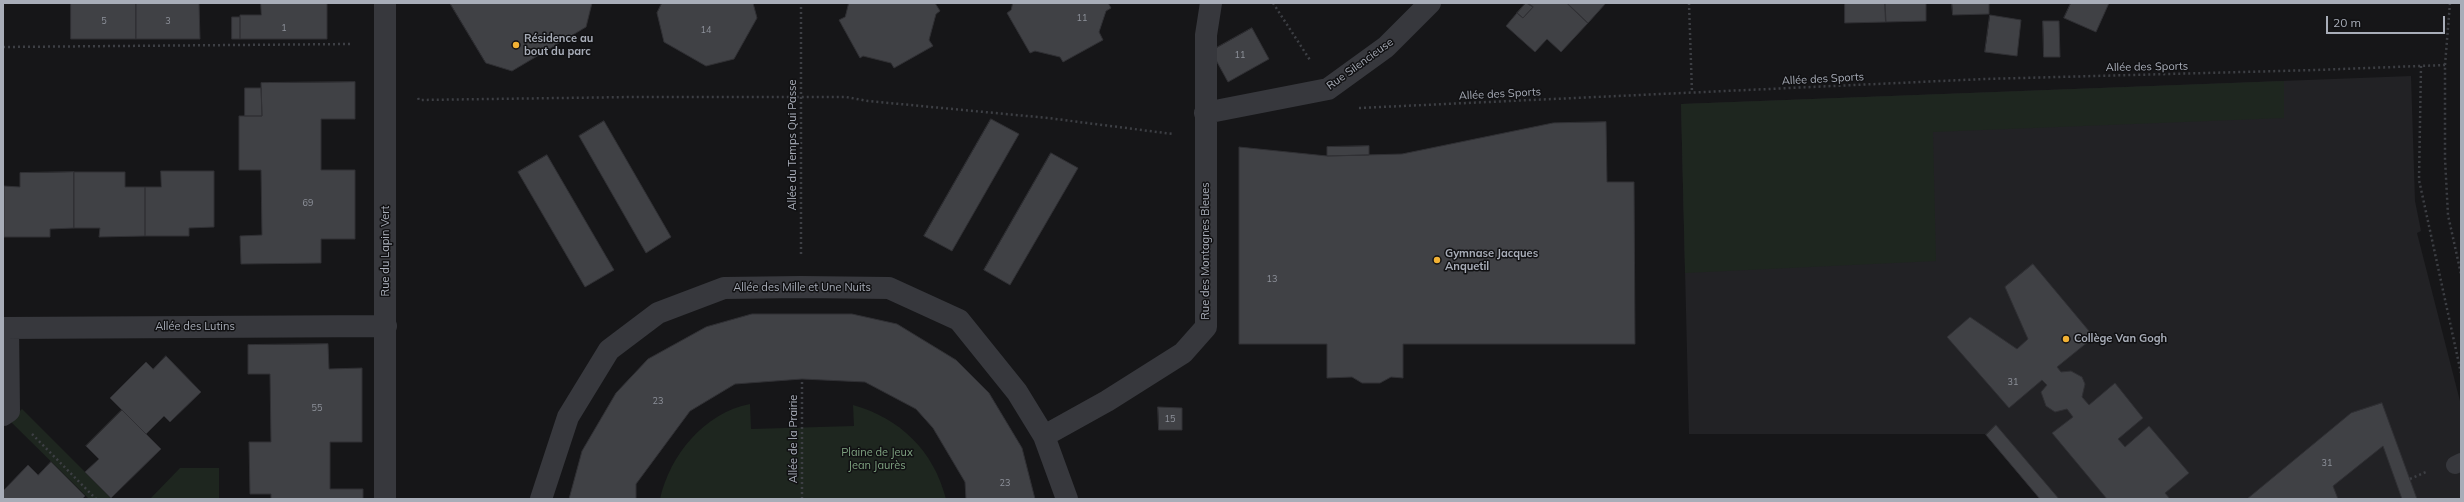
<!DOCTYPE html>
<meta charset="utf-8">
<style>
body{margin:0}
#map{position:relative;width:2464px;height:502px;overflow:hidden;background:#161618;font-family:Mulish,sans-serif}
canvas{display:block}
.frame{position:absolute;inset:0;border:4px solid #a8adb8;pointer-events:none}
.scale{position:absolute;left:2326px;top:16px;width:119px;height:18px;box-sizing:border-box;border:2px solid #a8adb8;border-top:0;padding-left:5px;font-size:12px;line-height:14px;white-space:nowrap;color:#a8adb8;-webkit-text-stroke:3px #111113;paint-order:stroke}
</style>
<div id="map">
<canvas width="2464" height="502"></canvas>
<div class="frame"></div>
<div class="scale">20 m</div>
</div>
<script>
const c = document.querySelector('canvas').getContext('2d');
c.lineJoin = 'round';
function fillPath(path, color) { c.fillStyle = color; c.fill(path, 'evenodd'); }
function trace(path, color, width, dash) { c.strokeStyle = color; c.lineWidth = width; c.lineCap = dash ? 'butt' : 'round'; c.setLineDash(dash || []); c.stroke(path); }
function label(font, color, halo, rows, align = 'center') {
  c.font = font + ' Mulish,sans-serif'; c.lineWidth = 3; c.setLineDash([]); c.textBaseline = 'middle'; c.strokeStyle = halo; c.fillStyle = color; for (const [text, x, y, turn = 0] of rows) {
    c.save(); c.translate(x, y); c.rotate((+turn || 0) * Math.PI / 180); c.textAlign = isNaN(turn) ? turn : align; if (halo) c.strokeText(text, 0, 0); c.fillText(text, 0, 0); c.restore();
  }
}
const built = new Path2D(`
 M2411 76 2415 201 2421 231 2417 233 2461 405V499H2040L1985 434H1689L1681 104Z`);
const green = new Path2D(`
 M2284 81V118L1933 132 1936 261 1685 273 1681 104Z
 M750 404 751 429 854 426 853 405C900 418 934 451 946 499H660C670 455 704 413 750 404Z
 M22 409 112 499H89L10 421Z
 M180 468H219V499H150Z`);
const building = new Path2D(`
 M71 3H136V39H71Z
 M136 3H199L200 39H136Z
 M261 3H327V39H240V15H261Z
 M450 3H592L586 27 512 71 486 63Z
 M662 3H753L757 18 734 59 706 66 664 42 657 13Z
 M849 3H935L940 11 936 14 929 40 933 46 894 68 891 63 863 56 860 58 839 20 845 17Z
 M1013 3H1108L1111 8 1106 11 1099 32 1103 40 1063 62 1060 57 1035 51 1030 53 1007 13 1011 10Z
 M1526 3 1533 7 1523 18 1517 13Z
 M1528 3H1567L1588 23 1561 52 1547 39 1535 52 1506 26 1517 13 1523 18 1533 7Z
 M1567 3H1606L1588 23Z
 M1845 3H1885L1886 22 1845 23Z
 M1885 3H1926V21L1886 22Z
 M1952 3H1989V14L1953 15Z
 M2071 3H2109L2096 32 2064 18Z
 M1990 15 2021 20 2017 56 1985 52Z
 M232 17H240V39H232Z
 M2043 21H2059L2060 57H2044Z
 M1252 28 1269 59 1228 82 1211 51Z
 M355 82V119H321V170H355V239H321V263L241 264 240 236 262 235 261 170H239V116H262L261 83Z
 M245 88H261L262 116H245Z
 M991 119 1019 134 952 251 924 236Z
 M604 121 671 237 646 253 579 136Z
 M1606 122 1607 182H1634L1635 344H1403V378L1391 377 1380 383H1362L1352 377 1327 378V344H1239V147L1327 156 1402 154 1553 123Z
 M1369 146V155L1327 156V147Z
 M1051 153 1078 168 1010 285 984 270Z
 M547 155 614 270 585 287 518 172Z
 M161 171H214V227L189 228V236H145V187H161Z
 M74 172H125V187H145V236L99 237 100 228H74Z
 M74 172V228L50 229V237H4V186L20 187V173Z
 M2033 264 2094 337 2057 367 2061 372 2071 371 2082 377 2085 384 2082 397 2089 405 2115 383 2143 418 2118 439 2125 447 2149 426 2189 473 2165 493 2170 499H2107L2052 433 2073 417 2067 409 2055 412 2046 406 2041 392 2047 385 2042 380 2009 408 1947 337 1970 317 2017 349 2028 339 2005 287Z
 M752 314H852L897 324 956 360 989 393 1022 448 1035 499H966L965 482 933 428 916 409 865 382 802 379 735 384 690 411 636 484V499H569L582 451 616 393 648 359 706 327Z
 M328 344 329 369 362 368V442H330V489H363V499H271V494H250L249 442H271L270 374H248V345Z
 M166 356 201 392 170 422 164 416 146 434 110 398 146 362 153 369Z
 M2382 403 2417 499H2402L2383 446 2333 486 2338 499H2247L2351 413Z
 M1158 407 1182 408V430H1159Z
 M122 410 161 449 111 498 85 472 99 459 86 446Z
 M1996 425 2059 499H2040L1986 435Z
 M51 462 85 496 82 499H3V491L28 465 38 475Z`);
const path = new Path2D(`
 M1273 3 1310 60
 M1689 3 1692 93
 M2450 3 2445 65V159L2448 215 2461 274
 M3 47 352 44
 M2421 66 2419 180 2461 373
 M418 98 419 100 631 97H846L868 101 1048 118 1173 134
 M1359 108 1984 79 2316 70 2445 65
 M801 254V3
 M32 434 96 499
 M2410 479 2426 472
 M802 499V379`);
const service = new Path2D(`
 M2455 465 2461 462`);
const minor = new Path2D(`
 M385 3V499
 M1205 113 1328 89 1386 47 1430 3
 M3 328 386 326
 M3 415 9 411 8 328
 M1044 436 1107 401 1183 353 1206 327V35L1211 3
 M541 499 568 417 609 350 658 313 724 288 801 287 889 288 959 320 1017 392 1044 436 1067 499`);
const markers = [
 [516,45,4,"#f2b134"],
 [1437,260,4,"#f2b134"],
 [2066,339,4,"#f2b134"]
];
const numberNames = [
 ["11",1082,18],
 ["5",104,21],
 ["3",168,21],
 ["1",284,28],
 ["14",706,30],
 ["11",1240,55],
 ["69",308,203],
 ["13",1272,279],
 ["31",2013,382],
 ["23",658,401],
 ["55",317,408],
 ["15",1170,419],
 ["31",2327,463],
 ["23",1005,483]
];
const poiNames = [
 ["Résidence au",524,39],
 ["bout du parc",524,52],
 ["Gymnase Jacques",1445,254],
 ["Anquetil",1445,267],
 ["Collège Van Gogh",2074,339]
];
const streetNames = [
 ["Rue Silencieuse",1360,64,-36],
 ["Allée des Sports",2147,67,-1],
 ["Allée des Sports",1823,79,-3],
 ["Allée des Sports",1500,94,-3],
 ["Allée du Temps Qui Passe",793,145,-90],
 ["Rue du Lapin Vert",386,251,-90],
 ["Rue des Montagnes Bleues",1206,251,-90],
 ["Allée des Mille et Une Nuits",802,288],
 ["Allée des Lutins",195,327],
 ["Allée de la Prairie",794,439,-90]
];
const parkNames = [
 ["Plaine de Jeux",877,453],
 ["Jean Jaurès",877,466]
];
fillPath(built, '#222225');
fillPath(green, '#1e261f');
fillPath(building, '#404145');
trace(building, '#303034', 1);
trace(path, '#3d3f44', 2.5, [2, 3]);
trace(service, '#37383d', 18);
trace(minor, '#37383d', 22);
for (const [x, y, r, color] of markers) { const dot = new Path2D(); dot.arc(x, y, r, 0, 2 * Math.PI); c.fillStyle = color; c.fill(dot); trace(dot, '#111113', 1.5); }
label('9px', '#8e929b', null, numberNames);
label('bold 11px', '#a8adb8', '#111113', poiNames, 'left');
label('11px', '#a8adb8', '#111113', streetNames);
label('11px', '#7fa381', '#111113', parkNames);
</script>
